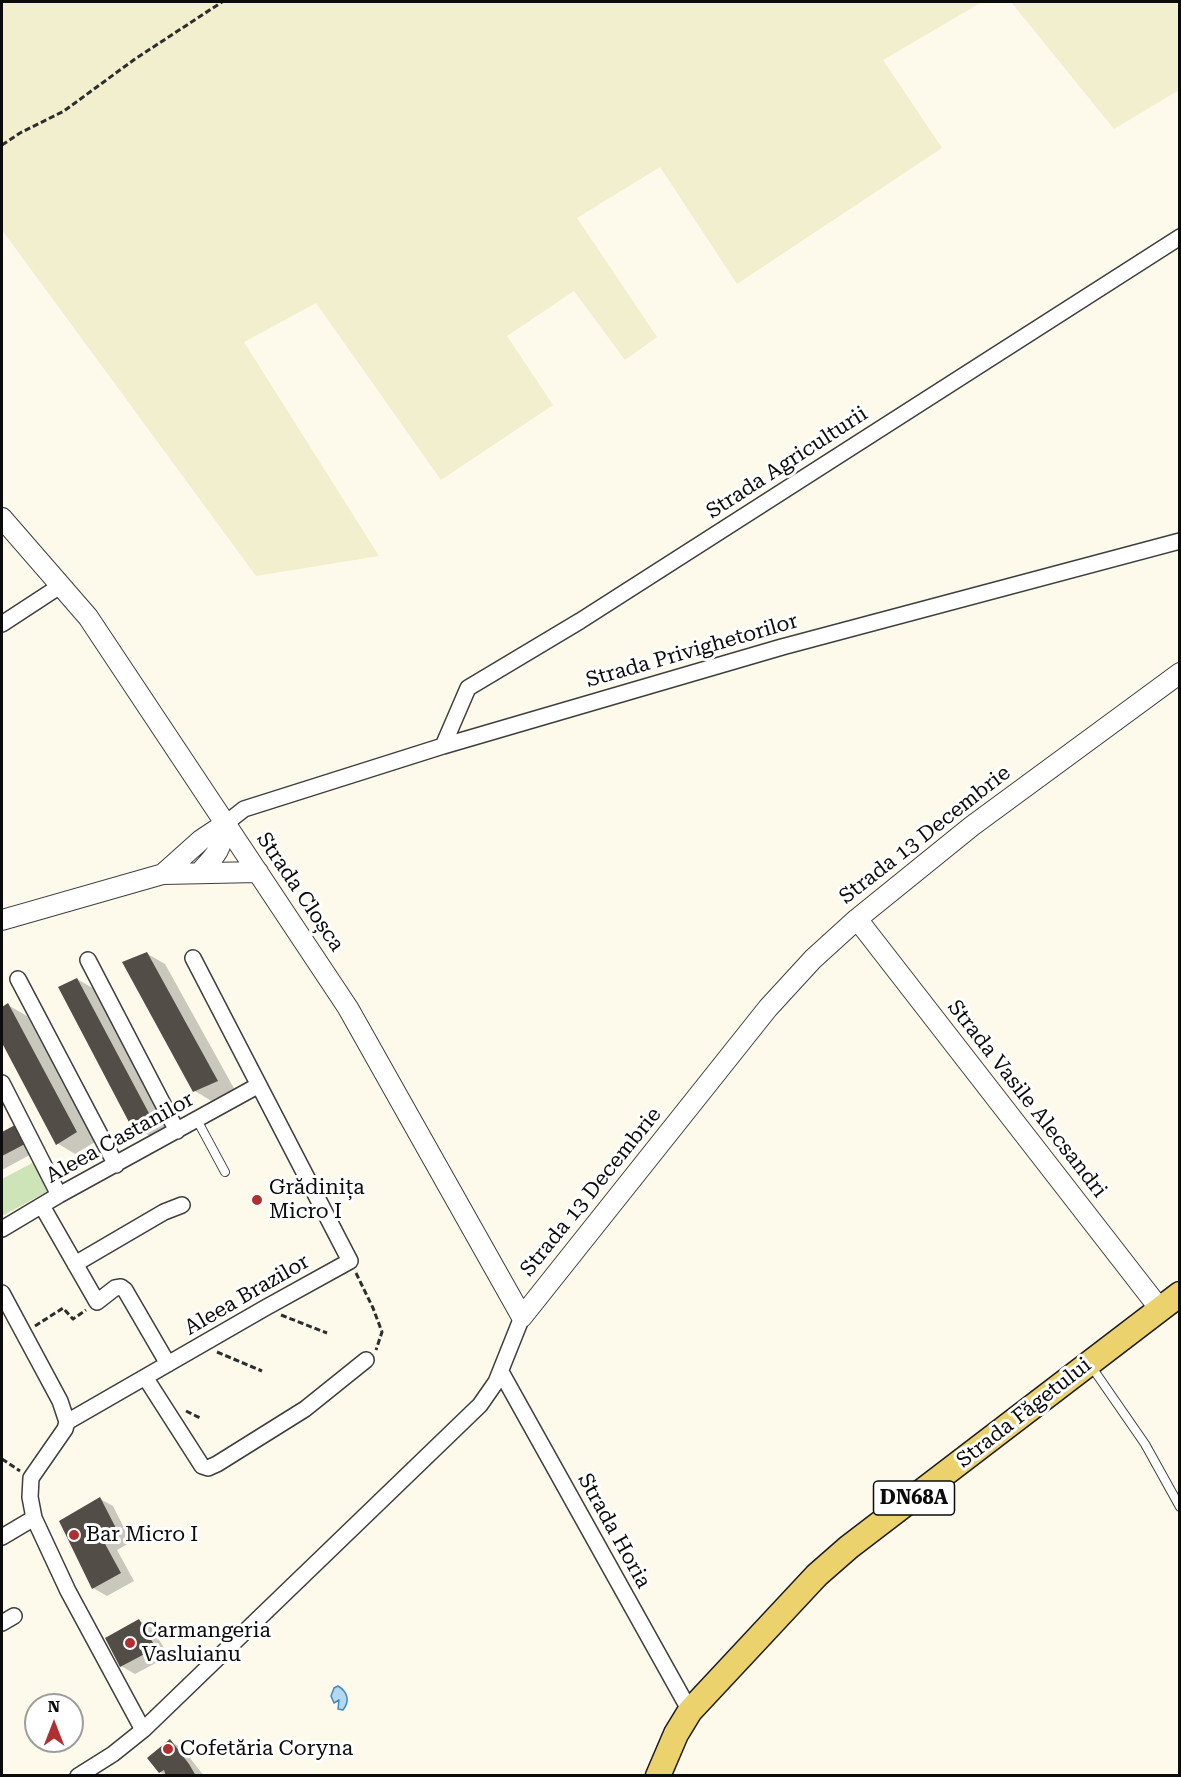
<!DOCTYPE html>
<meta charset="utf-8">
<style>
body{margin:0}
#map{position:relative;width:1181px;height:1777px;overflow:hidden;background:#fdfaeb;font-family:"Roboto Serif",serif}
canvas{display:block}
.frame{position:absolute;inset:0;border:3px solid #0b0b0b;pointer-events:none}
.north{position:absolute;left:24px;top:1693px;width:60px;height:60px;box-sizing:border-box;background:#fff;border:2px solid #9d9d9d;border-radius:50%;rotate:0deg;font-size:16px;font-weight:700;line-height:24px;text-align:center;color:#0b0b0b}
.north::after{content:'';display:block;margin:auto;width:21px;height:27px;background:#ae3032;clip-path:polygon(50% 0,100% 100%,50% 72%,0 100%)}
</style>
<div id="map">
<canvas width="1181" height="1777"></canvas>
<div class="frame"></div>
<div class="north">N</div>
</div>
<script>
const c = document.querySelector('canvas').getContext('2d');
c.lineJoin = 'round';
function fillPath(path, color) { c.fillStyle = color; c.fill(path, 'evenodd'); }
function trace(path, color, width, dash) { c.strokeStyle = color; c.lineWidth = width; c.lineCap = dash ? 'butt' : 'round'; c.setLineDash(dash || []); c.stroke(path); }
function label(font, color, halo, rows, align = 'center') {
  c.font = font + ' "Roboto Serif",serif'; c.lineWidth = 6; c.setLineDash([]); c.textBaseline = 'middle'; c.strokeStyle = halo; c.fillStyle = color; for (const [text, x, y, turn = 0] of rows) {
    c.save(); c.translate(x, y); c.rotate((+turn || 0) * Math.PI / 180); c.textAlign = isNaN(turn) ? turn : align; if (halo) c.strokeText(text, 0, 0); c.fillText(text, 0, 0); c.restore();
  }
}
const farmland = new Path2D(`
 M2 2H982L883 60 942 148 737 284 660 167 577 218 657 337 625 360 574 291 507 336 553 405 441 480 316 303 244 342 379 556 256 576 2 230Z
 M1011 2H1179V90L1114 129Z`);
const green = new Path2D(`
 M34 1162 50 1190 2 1216V1179Z`);
const water = new Path2D(`
 M338 1686C348 1692 350 1701 343 1710L338 1709 339 1700 334 1703 331 1696 334 1688Z`);
const shadow = new Path2D(`
 M146 953 165 964 236 1092 213 1102 195 1091Z
 M77 979 96 990 168 1127 150 1136 132 1125Z
 M8 1005 27 1016 95 1142 75 1154 57 1143 2 1040V1009Z
 M15 1127 37 1151 2 1170V1134Z
 M100 1499 113 1506 131 1542 117 1550 134 1581 107 1596 93 1588Z
 M139 1620 152 1628 169 1656 135 1674 121 1666Z
 M170 1741 183 1749 204 1776H166L160 1772Z`);
const building = new Path2D(`
 M147 952 218 1081 193 1092 122 962Z
 M77 978 151 1117 131 1126 58 987Z
 M8 1003 77 1132 56 1145 2 1043V1007Z
 M15 1125 25 1144 2 1156V1132Z
 M100 1497 119 1534 104 1542 121 1573 92 1589 59 1521Z
 M139 1619 156 1648 120 1667 105 1638Z
 M170 1739 189 1764 196 1776H166L164 1770 159 1773 147 1758Z`);
const path = new Path2D(`
 M2 145 20 133 64 111 135 59 222 2
 M356 1273 373 1308 382 1332 376 1350
 M281 1315 327 1333
 M35 1326 63 1308 73 1319 86 1310
 M217 1352 262 1371
 M186 1411 200 1418
 M2 1459 20 1471`);
const service = new Path2D(`
 M197 1120 225 1172
 M1091 1366 1145 1444 1180 1507`);
const minor = new Path2D(`
 M2 624 60 586
 M443 746 468 688 580 621 1180 237
 M225 824 244 809 443 746 782 647 1180 541
 M88 960 177 1131
 M18 979 116 1165
 M2 1083 59 1195
 M42 1206 97 1302 115 1288 121 1287 125 1290 168 1364
 M2 1229 59 1195 259 1085
 M75 1264 164 1212 182 1205
 M2 1293 60 1401 67 1422 65 1429 31 1478 30 1497 34 1518 68 1591 143 1730
 M501 1372 690 1711
 M145 1377 202 1466 208 1468 217 1464 305 1409 366 1360
 M67 1422 265 1308 350 1261 193 958
 M2 1537 34 1518
 M2 1623 14 1616
 M78 1776 113 1754 143 1730 480 1405 496 1382 522 1317`);
const tertiary = new Path2D(`
 M2 518 88 617 348 1008 522 1317 768 1008 813 959 857 919 972 826 1180 673
 M200 872C218 853 221 850 225 824
 M163 874 201 840 225 824
 M857 919 1160 1309
 M2 920 163 874 258 872`);
const primary = new Path2D(`
 M658 1776 676 1734 690 1711 817 1575 849 1547 1180 1294`);
const markers = [
 [257,1200,6,"#ae3032"],
 [74,1535,6,"#ae3032"],
 [130,1643,6,"#ae3032"],
 [168,1749,6,"#ae3032"]
];
const shields = [
 [914,1498,81]
];
const shieldNames = [
 ["DN68A",914,1498]
];
const streetNames = [
 ["Strada Agriculturii",787,463,-33],
 ["Strada Privighetorilor",692,651,-16],
 ["Strada 13 Decembrie",925,835,-38],
 ["Strada Cloșca",300,892,56],
 ["Strada Vasile Alecsandri",1027,1099,52],
 ["Aleea Castanilor",120,1138,-29],
 ["Strada 13 Decembrie",591,1192,-51],
 ["Aleea Brazilor",247,1295,-30],
 ["Strada Făgetului",1024,1413,-38],
 ["Strada Horia",614,1531,61]
];
const poiNames = [
 ["Grădinița",269,1188],
 ["Micro I",269,1212],
 ["Bar Micro I",86,1535],
 ["Carmangeria",142,1631],
 ["Vasluianu",142,1655],
 ["Cofetăria Coryna",180,1749]
];
fillPath(farmland, '#f1efcd');
fillPath(green, '#cde4b8');
fillPath(water, '#b4d8f0');
trace(water, '#418ac1', 1.5);
fillPath(shadow, '#0003');
fillPath(building, '#534d48');
trace(service, '#3e3e3e', 10);
trace(minor, '#3e3e3e', 18);
trace(tertiary, '#3e3e3e', 22);
trace(primary, '#1c1c1c', 27);
trace(path, '#2d2d2d', 3, [6, 3]);
trace(service, '#fff', 8);
trace(minor, '#fff', 15);
trace(tertiary, '#fff', 20);
trace(primary, '#ecd26c', 24);
for (const [x, y, r, color] of markers) { const dot = new Path2D(); dot.arc(x, y, r, 0, 2 * Math.PI); c.fillStyle = color; c.fill(dot); trace(dot, '#fff', 2); }
for (const [x, y, w] of shields) { const box = new Path2D(); box.roundRect(x - w / 2, y - 17, w, 34, 4.5); c.fillStyle = '#fff'; c.fill(box); trace(box, '#0b0b0b', 1.5); }
label('bold 20px', '#0b0b0b', null, shieldNames);
label('21px', '#0b0b0b', '#fff', streetNames);
label('21px', '#0b0b0b', '#fff', poiNames, 'left');
</script>
